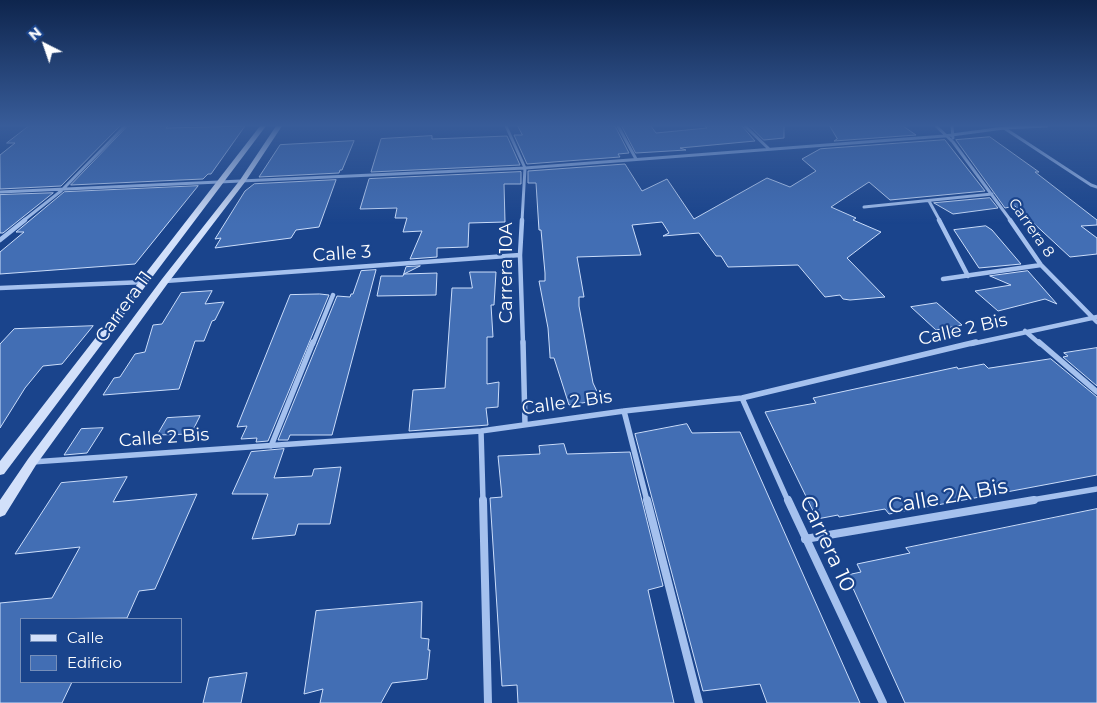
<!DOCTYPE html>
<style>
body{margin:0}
#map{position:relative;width:1097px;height:703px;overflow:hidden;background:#1a448c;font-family:Montserrat,sans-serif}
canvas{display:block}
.legend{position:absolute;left:20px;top:618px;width:162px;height:65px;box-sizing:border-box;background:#1a448c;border:1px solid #768fba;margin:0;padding:6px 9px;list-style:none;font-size:15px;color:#fff}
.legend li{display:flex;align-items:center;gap:10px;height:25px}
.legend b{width:25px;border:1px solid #768fba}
.north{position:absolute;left:20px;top:20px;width:50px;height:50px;-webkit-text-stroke:4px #1a448c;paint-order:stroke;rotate:319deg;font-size:14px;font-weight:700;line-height:20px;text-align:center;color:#fff}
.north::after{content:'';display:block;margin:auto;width:18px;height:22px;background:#fff;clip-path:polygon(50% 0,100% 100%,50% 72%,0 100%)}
</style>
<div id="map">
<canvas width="1097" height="703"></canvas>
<ul class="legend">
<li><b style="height:6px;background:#d2e0fa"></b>Calle</li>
<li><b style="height:14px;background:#426eb4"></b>Edificio</li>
</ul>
<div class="north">N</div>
</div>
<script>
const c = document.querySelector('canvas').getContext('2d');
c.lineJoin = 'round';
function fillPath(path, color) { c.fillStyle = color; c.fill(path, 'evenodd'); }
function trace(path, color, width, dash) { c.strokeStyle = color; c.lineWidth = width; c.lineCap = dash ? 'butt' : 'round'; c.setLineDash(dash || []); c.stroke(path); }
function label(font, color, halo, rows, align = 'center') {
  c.font = font + ' Montserrat,sans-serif'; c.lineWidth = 4.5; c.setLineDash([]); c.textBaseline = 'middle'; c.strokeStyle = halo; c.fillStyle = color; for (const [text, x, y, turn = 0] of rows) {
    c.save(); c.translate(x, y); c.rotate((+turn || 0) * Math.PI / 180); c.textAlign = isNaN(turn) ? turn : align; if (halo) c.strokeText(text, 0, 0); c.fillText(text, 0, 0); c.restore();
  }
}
const building = new Path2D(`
 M29 126H120L61 186 0 189V155L15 143H7Z
 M128 126H168L166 128 245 126 211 174H208L203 179 71 185Z
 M518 126H615L629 153 618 154 620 157 527 164 514 135H522Z
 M622 126H651L656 133 707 128 705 126H742L755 141 680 148 686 150 636 153Z
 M750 126H784V138L764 140Z
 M830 126H903L916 135 834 141 837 139Z
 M432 136V139L507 136 520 165 371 172 381 139Z
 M990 137 1039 172H1035L1097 220V225L1081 226 1097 238V254L1070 257 1015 206 1005 208 956 140Z
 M945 140 985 191 890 200 869 182 831 207 856 218 853 220 881 232 847 258 885 297 850 300 843 299 840 295 825 297 798 265 728 267 721 256H716L699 233 663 236 669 233 662 222 632 225 641 255 577 257 584 297H579V306L593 383 601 400 569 405 554 358H550V356L548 328 539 281H545V273L541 230H539L536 183H528V171L625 164 642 191 667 179 694 219 767 178 790 187 816 171 802 159 820 149Z
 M354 141 342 170H340L339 173 259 177 280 145Z
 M521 172V184H504L505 222 469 223 468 247 437 248V257L410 259 422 231 403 232 407 218H395L397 208 360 209 369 179Z
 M336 180 319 227 296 230 291 238 215 248 221 238 215 239 245 191 254 184Z
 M198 186 135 264 0 274V252L24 232H16L64 192Z
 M53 193 3 233H0V195Z
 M990 198 998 208 953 214 934 203Z
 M986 226 992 230 1021 264 979 268 954 230Z
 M420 266 404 274 437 273 436 295 377 296 381 276H403L406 267Z
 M376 270 332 435H290L288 440H278L337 296 350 297 351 294H353L361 271Z
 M1028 271 1057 304 1045 299 998 311 975 291 1011 285 990 276Z
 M470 272H496L494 305H491L493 337H487V384L499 382 498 407 486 408 488 425 409 431 413 390 445 388 452 288H472Z
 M212 291 205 304 224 302 215 320 212 321 204 341H195L179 389 103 395 114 378 120 377 135 354 145 352 153 325 162 324 181 293Z
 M320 294 329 295 268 441 256 442 257 438 241 439 247 426 237 427 290 295Z
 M937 303 962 325 936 330 911 307Z
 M93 326 62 364 43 366 25 388 0 428V344L14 329Z
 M1097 348V386L1063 357 1068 356 1064 353Z
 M1051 359 1097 397V475L889 514 885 509 839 517 838 515 817 519 765 412 816 403 813 398 957 367 958 369 984 364 988 368Z
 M200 416 191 434 157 435 167 418Z
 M687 424 692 433 740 432 860 703H767L760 684 703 691 635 434Z
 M103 428 87 453 64 455 81 429Z
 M564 444 567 454 630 452 663 586 648 590 674 703H518L517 685 502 686 490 498 502 497 498 456 540 454 539 446Z
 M284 449 274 478 312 476 314 469 341 467 330 524H298L295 535 252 539 268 494H232L251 452Z
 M127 477 113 502 197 494 155 589 139 591 127 618 21 619V682H72L62 703H0V603L52 598 80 547 15 554 61 483Z
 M1097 509V703H905L847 575 861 572 857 564 910 553 906 548Z
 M422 602 421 638 429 639 428 650H430L427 679 392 683 381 703H320L323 689 304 694 316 611Z
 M247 673 241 703H203L209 678Z`);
const minorFar3 = new Path2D(`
 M506 126 525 168 522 221
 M618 126 636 159
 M745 126 768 148
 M936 126 953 142 1011 221
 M952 126 953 138
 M1004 128 1091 185 1097 187
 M0 192 525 168 944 136 1004 128 1047 126
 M929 201 940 221
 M864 207 992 194
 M23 221 61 191 125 126`);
const minorFar2 = new Path2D(`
 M522 220 520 255 523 344
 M939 220 968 276
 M1010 220 1041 265 1097 322
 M0 240 25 220
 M943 279 1041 265
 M165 281 520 255
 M0 288 145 282
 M1025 331 1040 344
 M313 344 333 295
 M971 344 1097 317`);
const minorFar1 = new Path2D(`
 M523 342 525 424
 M1039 342 1097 392
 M742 398 788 501
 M624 411 647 501
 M481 431 483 501
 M271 446 313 342
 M32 462 481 431 624 411 742 398 976 342
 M1026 501 1097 489`);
const minor = new Path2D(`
 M483 500 488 703
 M647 500 699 703
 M788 500 883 703
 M805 539 1034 500`);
const secondary = new Path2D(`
 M260 126H266L4 474 0 475V461Z
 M276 126H282L245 182 168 283 36 465 5 515 0 517V500L28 459 162 279 240 180Z`);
const farStreetnames = [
 ["Carrera 8",1031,228,55]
];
const streetNames = [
 ["Calle 3",342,254,-4],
 ["Carrera 10A",507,273,-90],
 ["Carrera 11",124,307,-54],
 ["Calle 2 Bis",963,330,-13],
 ["Calle 2 Bis",567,403,-8],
 ["Calle 2 Bis",164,438,-4]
];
const nearStreetnames = [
 ["Calle 2A Bis",948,497,-10],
 ["Carrera 10",827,544,65]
];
fillPath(building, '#426eb4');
trace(building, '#cbddfa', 1);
trace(minorFar3, '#a5c1ee', 3);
trace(minorFar2, '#a5c1ee', 4.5);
trace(minorFar1, '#a5c1ee', 5.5);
trace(minor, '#a5c1ee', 8);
fillPath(secondary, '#d2e0fa');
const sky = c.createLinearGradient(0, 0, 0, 224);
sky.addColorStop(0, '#0e254d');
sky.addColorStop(0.56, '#385c99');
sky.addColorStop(1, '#385c9900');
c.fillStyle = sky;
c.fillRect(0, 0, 1097, 224);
label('15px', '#fff', '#1a448c', farStreetnames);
label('18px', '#fff', '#1a448c', streetNames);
label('21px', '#fff', '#1a448c', nearStreetnames);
</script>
